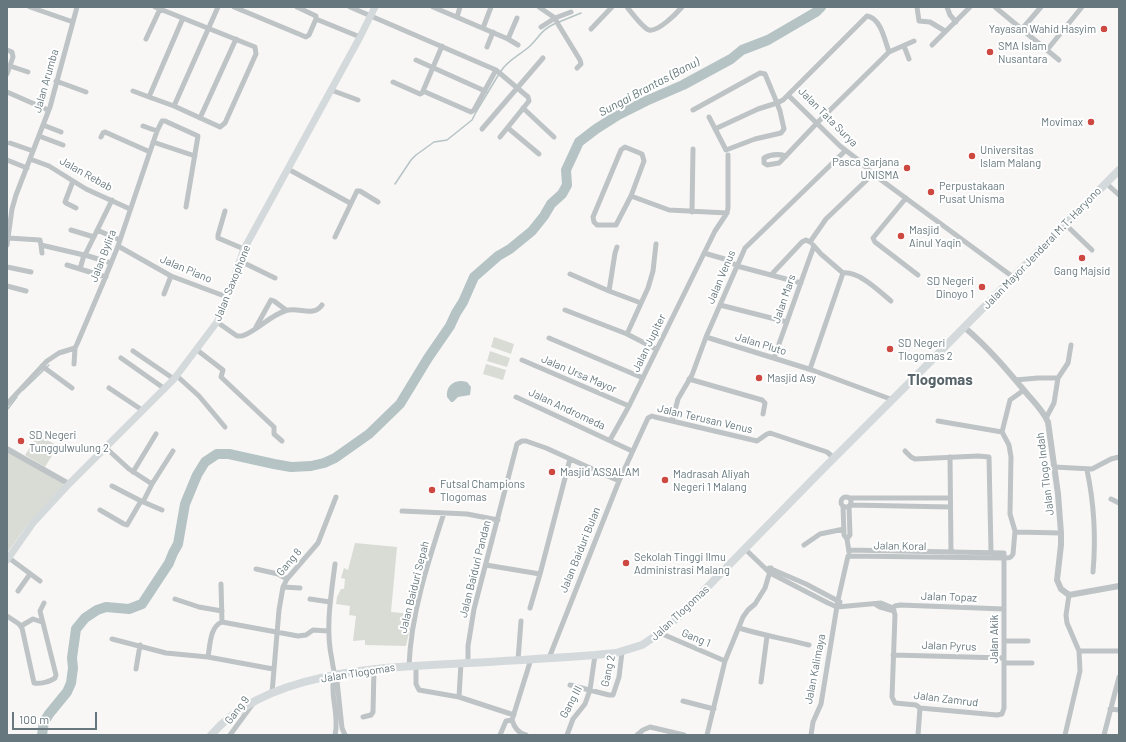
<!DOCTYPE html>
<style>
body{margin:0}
#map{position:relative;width:1126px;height:742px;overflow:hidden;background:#f8f7f6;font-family:Barlow,sans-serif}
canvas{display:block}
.frame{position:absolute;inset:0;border:8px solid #66777d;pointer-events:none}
.scale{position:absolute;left:12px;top:712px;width:85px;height:18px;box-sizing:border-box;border:2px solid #66777d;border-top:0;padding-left:5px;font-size:12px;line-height:14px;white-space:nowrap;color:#66777d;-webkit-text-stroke:3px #fff;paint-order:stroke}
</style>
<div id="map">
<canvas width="1126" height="742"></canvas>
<div class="frame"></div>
<div class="scale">100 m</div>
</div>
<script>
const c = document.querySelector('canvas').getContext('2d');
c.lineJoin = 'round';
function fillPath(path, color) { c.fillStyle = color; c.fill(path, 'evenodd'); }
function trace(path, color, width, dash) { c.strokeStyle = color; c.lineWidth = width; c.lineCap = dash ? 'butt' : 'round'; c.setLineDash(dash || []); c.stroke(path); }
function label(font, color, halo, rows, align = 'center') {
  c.font = font + ' Barlow,sans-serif'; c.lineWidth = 4; c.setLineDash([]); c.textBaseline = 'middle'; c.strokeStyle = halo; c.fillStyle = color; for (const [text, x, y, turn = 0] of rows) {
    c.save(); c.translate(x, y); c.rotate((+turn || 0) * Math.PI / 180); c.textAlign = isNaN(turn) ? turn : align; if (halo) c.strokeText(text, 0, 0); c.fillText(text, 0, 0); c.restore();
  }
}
const green = new Path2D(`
 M494 337 514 344 511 354 491 347Z
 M490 351 510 358 507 367 487 361Z
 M486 364 506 370 503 380 483 374Z
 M38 435 58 446 45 467 25 455Z
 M7 451 63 484 64 486 28 524 7 553Z
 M355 543 397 547 391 612 413 614 406 646 365 645V640L353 641 356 616 349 615 350 606 336 604 337 597 341 589H344L345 579 341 578 344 568 348 570Z`);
const water = new Path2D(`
 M462 381 467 382 471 387 470 395 458 397 453 402H451L447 397C446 387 452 381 462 381Z`);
const stream = new Path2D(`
 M559 22 581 13
 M501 71C508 60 520 55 530 46 540 36 541 30 556 23
 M395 184 411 160 416 155 434 142 447 140 472 120 476 112 499 74
 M23 390 49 365
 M7 410 17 397`);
const river = new Path2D(`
 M42 735 44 722 49 714 67 692 71 683 73 668 72 658 76 629 85 618 97 610 106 607 129 609 142 604 169 563 173 553 178 544 185 504 197 475 205 462 217 454H229L274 464 291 467 311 466 324 463 335 458 369 434 400 404 428 358 450 326 456 313 463 302 474 277 498 256 510 249 532 231 544 216 551 204 562 194 567 185 566 170 579 142 596 129 618 115 646 101 683 85 731 59 742 50 768 40 816 12 821 7`);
const minor = new Path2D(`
 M30 7 73 22
 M155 7 255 47 256 54 225 123 220 127 174 106 149 97 183 18
 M234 7 306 37 309 35 316 19
 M297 7 316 16V19L360 37
 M350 7 496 70 528 97 529 101 500 137
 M433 7 508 39 517 18
 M539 7 555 18 571 12
 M627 7C631 12 643 28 649 30 658 32 676 14 682 7
 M917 7 919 21 930 22 945 31
 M947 7 950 15 956 22
 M995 7 1059 60
 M457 17 460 7
 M541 27 555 18 558 24 580 60 581 64 577 68
 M483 28 491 7
 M591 29 612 7
 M1022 29 1041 7
 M146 39 160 9
 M508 39 518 45
 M932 45 970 7
 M904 46 909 59
 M487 47 493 32
 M7 50 12 52 13 57 7 74
 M1047 50 1082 7
 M889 52C885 41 881 18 867 16L788 95 840 146 857 159 873 174 1013 277
 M416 60 485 91
 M10 66 28 72
 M56 81 86 92
 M393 82 420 94 422 93 423 91 471 112 474 110 496 70
 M331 90 358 100
 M133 91 149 97
 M423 91 442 46
 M7 92 48 110
 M174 106 218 7
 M523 108 554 137
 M693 110 760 73 765 74 777 103 758 109 715 129
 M709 117 726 150 755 139 781 133 784 129 780 111 777 103 783 100 788 95
 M200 118 236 39
 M43 125 61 132
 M143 126 157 131
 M508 128 539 154
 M482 129 543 58
 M39 136 63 145
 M101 137 103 133 105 132 150 152
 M153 142 195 156
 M10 143 33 151
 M625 147 642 154 644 161 631 196 616 225H597L594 222 593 217 621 150Z
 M786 156C779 154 771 154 764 158V163L767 165 779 163 781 161 817 123 889 52 914 41
 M30 159 49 166 86 189 130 209
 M7 160 27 168
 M288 169 350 203
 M73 181 65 202 66 203 76 208
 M1106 183 1119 195
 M631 196 669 210 727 213
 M906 198 873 238 875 242 918 275
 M225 211 218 235V238L244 249
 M692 212 693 149
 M1065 224 1092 250
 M71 230 94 237
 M97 230 120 240
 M335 237 357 191H360L378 202
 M8 238 40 240 41 245 84 255
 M810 242 826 219 873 174
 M7 245 12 209 16 195 50 107 77 7
 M41 245 42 253
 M813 245 821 254 843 273
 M118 246 171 276 227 297
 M617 247 615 253 609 291 641 303
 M704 253 728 260 737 266 801 283
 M85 255 111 263
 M240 261 275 278
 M67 265 106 277
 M7 267 31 272
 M80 269 84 255H85L112 200
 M843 273C859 271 879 291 891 301
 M570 274 609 291
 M771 275 802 242 806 240 810 242
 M7 286 26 291
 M164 294 171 276
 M720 305 787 322
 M565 310 627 334 656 349
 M217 322 237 336H242C257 331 269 316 285 311 298 306 313 318 322 305
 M256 327 271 300 274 301 286 310
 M627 334 648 288 653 271 656 244
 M706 337 812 370 893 400
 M549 338 643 378
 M197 350 223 370 221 377 274 427V434L282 441
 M133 351 174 379
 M121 358 165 389
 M774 358 806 268 814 246
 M522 360 629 406
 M74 364 75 348
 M42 366 72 388
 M810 369 843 273
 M177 376 199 396 225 427
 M689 379 762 400 765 403 763 414
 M1015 380 1038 378H1058
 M109 388 142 410
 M516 397 632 451
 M7 404 47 361 59 353 75 348 77 344 103 283 118 246 157 131 162 121H165L198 136 186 207
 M1046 418 1054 403 1058 378 1068 363 1071 345
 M672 421 678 399 692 375 706 337 745 248 845 151
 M938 421 1002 432
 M610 440 629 406 715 231 727 213 728 208V155
 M106 448 129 469 152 484
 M905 451 911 457 915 459 978 456 989 457 991 552
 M950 457 951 552
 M1054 467 1092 469 1111 459 1119 457
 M1087 470C1094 503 1096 538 1093 572
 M133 472 156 434
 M112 486 141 501 162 510
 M841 502a5 5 0 1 1 10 0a5 5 0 1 1-10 0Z
 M850 498H950
 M1111 499 1119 503
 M143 502 152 484 173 451
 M850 505 950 507
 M843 506 844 535 847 539 849 552
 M100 510 124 524 127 525 141 501
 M402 511 467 514 498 520
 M1015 532 1061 533
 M847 539 850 535 849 506
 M804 545 820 534 844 529
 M745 549 770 573 828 603 837 607 881 603 893 608 895 615 892 697 895 703 916 705 920 708 997 715 1002 714 1004 708V553L849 550
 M9 558 40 581
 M335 564C331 596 325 628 332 660 333 667 334 674 337 681L342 728 345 735
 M486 565 540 574
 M769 568 806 584 840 602
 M256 569 278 574 287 579
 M221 584 222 622 298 636 306 635 313 630 328 631
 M283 587 300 588
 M18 591 30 574
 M175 599 199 607 222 611
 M310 599 330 602
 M875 604 880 607 894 611
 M530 608 540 574 570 459
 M892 609 895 606 900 605 1004 609
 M7 616 19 624 22 628 34 683C40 684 50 682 55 678L56 675 40 611 44 603
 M21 626 33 619 42 622
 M739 628C762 635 785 639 809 645
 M660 633 725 661
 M112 639 166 653 208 657 273 669
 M1005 641H1028
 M1079 651H1119
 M893 655 1004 658
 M208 657C210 646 210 626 222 622
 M549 658 619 481 648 418 652 416 655 417 757 441 767 434 770 433 827 452 834 458
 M518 660 521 621
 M468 663V646L474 609 517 444 522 441H526L546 448 619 481
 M1004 663H1032
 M409 666C411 614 428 562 444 513
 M416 666V684L419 690 459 697 514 715
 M136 669 140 645
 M334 675C329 695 340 715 335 735
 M761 682 767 636
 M570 685 609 695H613L619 677 622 652
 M272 693 279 610 283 587 287 579 318 543 336 497
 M459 697 461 663
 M683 701 714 709
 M1110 709 1119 710
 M363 717 371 715 373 712 374 669
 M230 735 252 705
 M500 735 506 721 512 720
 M526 735C518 733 514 727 512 720L531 659
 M567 735 573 719 585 704 590 690 595 655
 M637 735 643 730 650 727 684 735
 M707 735 725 661 743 617 748 610 755 604 765 588 771 568
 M811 735 813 722 821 704 838 600 848 556 1005 558C1009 558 1011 558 1013 554L1015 531 1010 514 1011 457 1009 445 1002 432 1010 400 1024 390
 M918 735 920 708
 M1065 735 1080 671 1079 651 1067 623 1066 615 1069 595
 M1104 735 1119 677`);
const tertiary = new Path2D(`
 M964 327C988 347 1008 371 1028 395 1035 403 1043 411 1048 422L1058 494 1061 533V545L1057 580 1061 589 1069 595 1119 586
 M7 449 69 484`);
const secondary = new Path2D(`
 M7 560 33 523 69 484 174 379 217 322 221 314 244 249 360 37 375 7`);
const primary = new Path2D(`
 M211 735C268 669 387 667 468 663 510 661 553 658 595 655L616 653 642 645 660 633 680 615 819 473 921 371 1119 170`);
const markers = [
 [1104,29,4,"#cd4840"],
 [990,52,4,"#cd4840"],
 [1091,122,4,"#cd4840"],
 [972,156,4,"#cd4840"],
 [907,168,4,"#cd4840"],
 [931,192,4,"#cd4840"],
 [901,236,4,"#cd4840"],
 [1082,258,4,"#cd4840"],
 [982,287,4,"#cd4840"],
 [890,349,4,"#cd4840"],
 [759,378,4,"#cd4840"],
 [21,441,4,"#cd4840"],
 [552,472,4,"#cd4840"],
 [665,480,4,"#cd4840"],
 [432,490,4,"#cd4840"],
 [626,563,4,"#cd4840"]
];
const poiNames = [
 ["Yayasan Wahid Hasyim",1096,29,"right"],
 ["SMA Islam",998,46],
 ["Nusantara",998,59],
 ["Movimax",1083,122,"right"],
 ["Universitas",980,150],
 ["Islam Malang",980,163],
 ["Pasca Sarjana",899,162,"right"],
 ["UNISMA",899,175,"right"],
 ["Perpustakaan",939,186],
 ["Pusat Unisma",939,199],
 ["Masjid",909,230],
 ["Ainul Yaqin",909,243],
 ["Gang Majsid",1082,271,"center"],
 ["SD Negeri",974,281,"right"],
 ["Dinoyo 1",974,294,"right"],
 ["SD Negeri",898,343],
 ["Tlogomas 2",898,356],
 ["Masjid Asy",767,378],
 ["SD Negeri",29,435],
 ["Tunggulwulung 2",29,448],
 ["Masjid ASSALAM",560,472],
 ["Madrasah Aliyah",673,474],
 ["Negeri 1 Malang",673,487],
 ["Futsal Champions",440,484],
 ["Tlogomas",440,497],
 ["Sekolah Tinggi Ilmu",634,557],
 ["Administrasi Malang",634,570]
];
const streetNames = [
 ["Jalan Arumba",46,81,-74],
 ["Jalan Tata Surya",828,117,45],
 ["Jalan Rebab",86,174,29],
 ["Jalan Mayor Jenderal M.T. Haryono",1042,248,-46],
 ["Jalan Bylira",103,256,-69],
 ["Jalan Piano",186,269,23],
 ["Jalan Venus",721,277,-67],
 ["Jalan Saxophone",232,283,-68],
 ["Jalan Mars",784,299,-71],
 ["Jalan Jupiter",649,343,-64],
 ["Jalan Pluto",761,344,17],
 ["Jalan Ursa Mayor",579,374,23],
 ["Jalan Andromeda",567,409,25],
 ["Jalan Terusan Venus",705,419,13],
 ["Jalan Tlogo Indah",1045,474,-97],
 ["Jalan Koral",900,546,1],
 ["Jalan Baiduri Bulan",580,550,-68],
 ["Gang 8",289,562,-50],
 ["Jalan Baiduri Pandan",475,569,-76],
 ["Jalan Baiduri Sepah",414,587,-76],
 ["Jalan Topaz",949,597,2],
 ["Jalan Tlogomas",680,613,-43],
 ["Gang 1",696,638,23],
 ["Jalan Akik",994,639,-90],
 ["Jalan Pyrus",949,646,2],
 ["Jalan Kalimaya",815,669,-79],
 ["Gang 2",608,671,-78],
 ["Jalan Tlogomas",358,673,-9],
 ["Jalan Zamrud",946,699,7],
 ["Gang III",571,702,-62],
 ["Gang 9",237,710,-52]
];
const waterNames = [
 ["Sungai Brantas (Banu)",649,87,-28]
];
const districtNames = [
 ["Tlogomas",940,380]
];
fillPath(green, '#d9dcd5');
fillPath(water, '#b5c3c4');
trace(stream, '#b5c3c4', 1.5);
trace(river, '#b5c3c4', 10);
trace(minor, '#bec3c5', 5);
trace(tertiary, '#bec3c5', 6);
trace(secondary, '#d4d9db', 7);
trace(primary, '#d4d9db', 8);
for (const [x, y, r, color] of markers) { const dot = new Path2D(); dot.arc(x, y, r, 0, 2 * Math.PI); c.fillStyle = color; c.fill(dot); trace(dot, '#fff', 1.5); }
label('11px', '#66777d', '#fff', poiNames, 'left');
label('11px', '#66777d', '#fff', streetNames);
label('italic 12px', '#617677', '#fff', waterNames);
label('bold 15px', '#586469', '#fff', districtNames);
</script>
